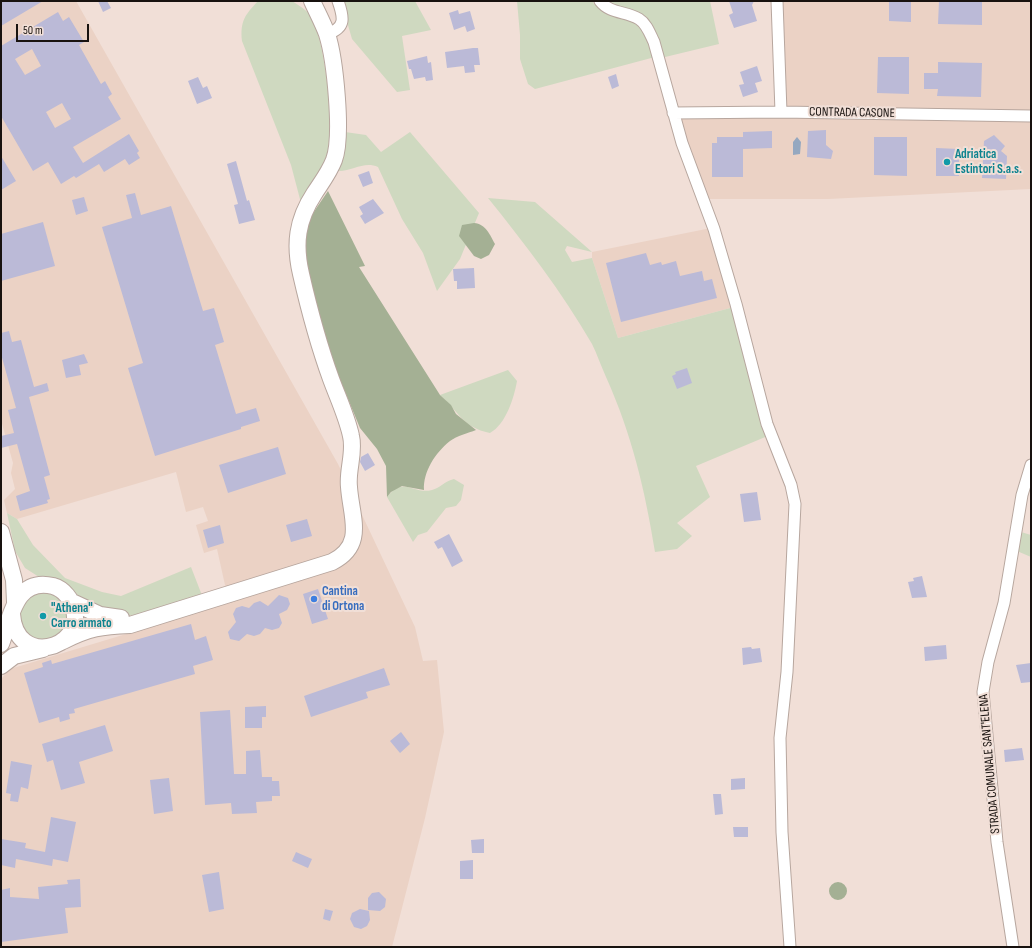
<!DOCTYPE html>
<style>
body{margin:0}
#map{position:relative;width:1032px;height:948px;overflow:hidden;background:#f1dfd7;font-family:"Sofia Sans Condensed",sans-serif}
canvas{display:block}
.frame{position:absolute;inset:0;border:2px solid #18120f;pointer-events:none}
.scale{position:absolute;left:16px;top:24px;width:73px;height:18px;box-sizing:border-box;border:2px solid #18120f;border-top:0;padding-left:5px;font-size:12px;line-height:14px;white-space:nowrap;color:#18120f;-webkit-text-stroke:3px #f1dfd7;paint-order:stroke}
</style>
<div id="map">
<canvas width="1032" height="948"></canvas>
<div class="frame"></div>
<div class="scale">50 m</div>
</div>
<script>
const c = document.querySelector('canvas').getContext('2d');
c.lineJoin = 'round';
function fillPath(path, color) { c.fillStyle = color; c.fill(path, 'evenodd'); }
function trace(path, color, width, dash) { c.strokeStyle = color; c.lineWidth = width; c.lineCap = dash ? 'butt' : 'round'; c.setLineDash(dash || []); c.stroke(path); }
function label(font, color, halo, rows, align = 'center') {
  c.font = font + ' "Sofia Sans Condensed",sans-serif'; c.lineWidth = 4; c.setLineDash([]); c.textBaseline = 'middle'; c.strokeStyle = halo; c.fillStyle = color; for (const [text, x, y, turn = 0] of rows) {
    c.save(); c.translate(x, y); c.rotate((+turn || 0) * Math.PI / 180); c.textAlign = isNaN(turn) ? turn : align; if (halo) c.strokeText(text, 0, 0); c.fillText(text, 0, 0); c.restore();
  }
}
const built = new Path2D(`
 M1 1H76L338 464 415 627 423 661 437 660 444 732 425 818 392 947H1L2 678 10 669 229 603 217 549 204 553 196 525 208 521 203 507 186 512 176 472 17 519 7 513 4 500 15 489 11 473 13 463 1 420Z
 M783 1H1031V189L828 199H704L676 110 787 108Z
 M711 228 734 307 618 338 592 258V252Z`);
const green = new Path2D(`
 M258 1H292C298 5 307 10 311 16 326 41 336 137 325 164 320 177 308 191 301 203L291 165 242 41C240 21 245 15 258 1Z
 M341 1H415L431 30 402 36 410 90 397 92 352 39Z
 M517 1H593L594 4 641 26 655 57 535 89 528 84 520 59V35Z
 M602 1H710L719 44 661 58 646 24Z
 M345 132 366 135 381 152 410 132 479 213 460 259 437 291 423 253 402 219 378 167C364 161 353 171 339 171L345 146Z
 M488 198 535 202 592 252 567 246 565 250 572 262 592 258 618 338 734 307 770 435 696 466 710 497 677 523 692 536 677 549 655 552C645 490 632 435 606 377 601 366 597 354 592 344 562 292 525 244 488 198Z
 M508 370 517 381C514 398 506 424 490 433 462 427 460 413 440 395Z
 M454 479 464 485 461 500 456 506 446 508 427 532 418 535 413 542 387 497C404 475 413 495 432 490 440 488 445 481 454 479Z
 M7 513 17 519 33 545 65 578 102 592 121 596 191 567 203 598 134 616 110 614 81 599 73 590 39 577 25 568 15 551Z
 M1021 532 1031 535V557L1017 551Z
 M19 616a24 24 0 1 1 48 0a24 24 0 1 1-48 0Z`);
const forest = new Path2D(`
 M328 191 365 266 359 267 440 395 451 405 456 414 476 430C468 433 457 436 450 441 435 453 423 472 424 490L402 486 391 492 387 497 386 466 377 449 360 428 331 358 314 308 301 240 311 216Z
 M474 223C486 224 490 235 495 244L489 255 481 259 474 256 459 236 462 225Z
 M829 891a9 9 0 1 1 18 0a9 9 0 1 1-18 0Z`);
const water = new Path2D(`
 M797 137 801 142 800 154 793 155V142Z`);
const building = new Path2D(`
 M1 1H43L1 26Z
 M98 1H107L111 8 103 12Z
 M729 1H754L752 5 757 21 734 28 729 15 733 13Z
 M889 1H911V22L889 21Z
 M939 1H982V25L938 24Z
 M458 10 459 14 470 11 475 29 467 32 465 26 454 30 449 13Z
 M58 12 63 21 69 17 84 42 79 45 101 84 105 81 112 94 108 97 121 119 73 147 83 163 129 134 139 151 137 153 140 158 129 165 125 159 104 172 99 164 76 178 74 176 61 184 48 162 33 171 1 116V46ZM32 49 41 66 25 75 15 59ZM62 103 71 119 55 128 46 112Z
 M473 48H478L480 65H474L475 72 465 73 464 66 447 68 445 52Z
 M427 56 428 63 431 62 433 80 426 81 425 77 414 79 411 69H409L407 61Z
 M878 57H909V94L877 93Z
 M938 62 982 63 981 97 937 96 938 89H924V73H938Z
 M757 66 762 81 755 83 758 92 743 97 739 85 744 84 740 72Z
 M616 74 619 86 612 89 608 77Z
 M198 77 203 88 207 86 212 98 197 104 188 81Z
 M826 130V145L833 151 831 159 807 157 808 131Z
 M772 131V148L743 149V177H712V143H717V137H743V132Z
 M994 135 1005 146 1001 151 1007 156 1006 179 982 178 984 141Z
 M874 137H907V176L874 175Z
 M936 148 959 149V176H936Z
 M1 156 16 181 1 190Z
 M236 161 247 201 249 200 255 220 239 224 234 205 238 204 227 164Z
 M369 171 373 183 363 187 358 175Z
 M135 193 141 215 171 206 203 311 214 308 224 342 215 345 236 414 256 408 260 421 241 427V429L155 456 128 368 143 363 102 227 132 218 126 195Z
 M84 197 88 211 76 215 72 200Z
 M373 199 384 213 365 224 360 216 363 214 359 207Z
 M43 222 55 266 1 281V234Z
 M646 253 650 265 661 262 662 265 676 261 680 276 702 271 704 281 712 279 717 298 621 322 606 263Z
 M474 268 475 288 457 289V281H454L453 269Z
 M9 331 12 342 21 340 34 387 47 383 49 391 29 397 50 475 44 477 50 499 47 500 48 503 20 511 16 496 30 491 17 444 1 448V436L14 433 8 410 16 408 1 354V333Z
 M84 354 88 363 79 365 81 375 66 378 62 360Z
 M687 368 692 383 677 389 672 376 676 374 675 372Z
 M278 447 286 474 228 493 219 465Z
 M368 453 375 465 365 471 360 462 361 457Z
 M757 492 761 520 744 522 740 494Z
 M307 519 312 536 291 542 286 525Z
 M220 525 224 543 208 548 203 530Z
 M449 534 463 561 452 567 442 547 438 549 434 542Z
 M922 576 927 597 912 598 908 582 914 581 913 578Z
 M318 589 328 619 312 624 303 594Z
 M279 595 288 598 290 604 287 610 279 614 282 623 279 628 272 630 265 628 260 634 254 636 247 634 239 641 230 639 228 632 236 622 233 614 236 608 242 606 249 608 254 603 260 601 268 606Z
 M191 624 195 640 206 636 213 660 193 666 195 674 74 709 75 713 69 714 70 719 60 722 59 717 39 723 24 673 43 667 42 663 51 660 52 664Z
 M946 645 947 659 925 661 924 647Z
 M751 647 752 649 760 648 762 662 743 665 742 648Z
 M1031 663V682L1021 683 1016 665Z
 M384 668 390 685 366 692 368 698 311 717 304 696Z
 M266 706V717H262V728H245V707Z
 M230 710 234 774H246V751L260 750 262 777H272V781H279L280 796H272V801L256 802 257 813 232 814 231 803 205 805 200 712Z
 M105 725 113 751 79 762 85 783 61 790 53 760 47 762 42 744Z
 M401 732 410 744 400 753 390 741Z
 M1022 748 1024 760 1005 762 1004 750Z
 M11 761 32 765 28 789 21 787 18 802 10 801 11 794 6 793Z
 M169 778 173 811 154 814 150 780Z
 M745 778V789L731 790V779Z
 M713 794H721L723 814 715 815Z
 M51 817 76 822 68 862 53 859 52 866 16 859 15 868 1 865V839L26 843 25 848 45 852Z
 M733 827H748V837H734Z
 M484 839V853H472L471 840Z
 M296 852 312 859 308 868 292 861Z
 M473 860V879H460V861Z
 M219 872 224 909 209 912 202 875Z
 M80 879 81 907 65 908 68 933 1 942V890L10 888V897L39 899 38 887 68 884 67 880Z
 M379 892 386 899 385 907 380 911 368 910V898L372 893Z
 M325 909 333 911 330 921 323 919Z
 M360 909 369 911 370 920 367 926 361 929 354 927 350 919 352 913Z`);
const minor = new Path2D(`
 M600 1C610 14 626 11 639 19 647 24 650 34 654 42L682 143 714 229 736 304 767 424 791 485 795 504 787 672 780 738 782 832 790 947
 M777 1 781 112
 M327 34C346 28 344 18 338 1
 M673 113 781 112 1031 116
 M1013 947 997 842 983 692 988 662 1004 603 1022 495 1031 465`);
const secondary = new Path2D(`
 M1 532 14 580 15 602
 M72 602 100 615 121 618
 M63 641C89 628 101 626 130 625L332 562C366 545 351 517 349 487 347 470 355 453 351 436 347 417 338 398 331 379 319 346 309 309 301 274 294 244 297 220 314 194 321 183 329 173 334 160 343 136 335 59 327 34 323 23 317 12 312 1
 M1 644C11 618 15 577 53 586 64 589 72 600 74 610 84 649 16 668 12 614
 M1 666 14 656 43 649`);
const markers = [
 [947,162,4,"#0f9aa8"],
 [314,599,4,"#3f7fe0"],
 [43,616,4,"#0f9aa8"]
];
const streetNames = [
 ["CONTRADA CASONE",852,113,1],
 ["STRADA COMUNALE SANT'ELENA",990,764,-95]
];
const cultureNames = [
 ["Adriatica",955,155],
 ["Estintori S.a.s.",955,170],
 ["\"Athena\"",51,609],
 ["Carro armato",51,624]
];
const shopNames = [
 ["Cantina",322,592],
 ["di Ortona",322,607]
];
fillPath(built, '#ebd2c5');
fillPath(green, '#cfd9c0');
fillPath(forest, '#a4b094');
fillPath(water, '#95a8c0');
fillPath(building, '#bbbad7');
trace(minor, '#b7a69e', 13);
trace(secondary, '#b7a69e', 18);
trace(minor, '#fff', 11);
trace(secondary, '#fff', 16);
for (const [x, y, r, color] of markers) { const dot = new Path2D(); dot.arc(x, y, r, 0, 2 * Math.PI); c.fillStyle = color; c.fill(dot); trace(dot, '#f1dfd7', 1.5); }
label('13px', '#18120f', '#f1dfd7', streetNames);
label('bold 13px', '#0d838f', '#f1dfd7', cultureNames, 'left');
label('bold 13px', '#366cbe', '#f1dfd7', shopNames, 'left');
</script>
